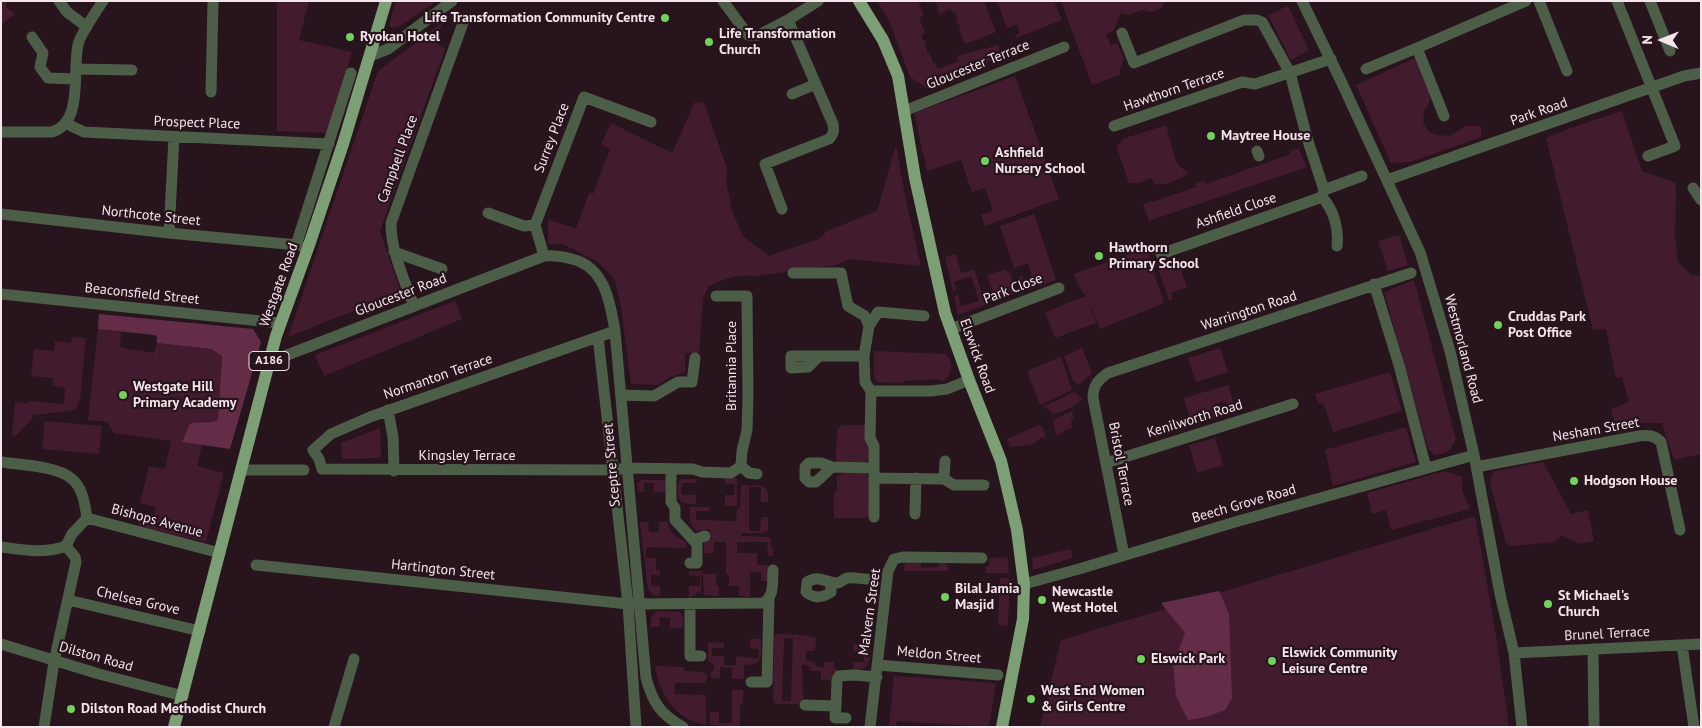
<!DOCTYPE html>
<style>
body{margin:0}
#map{position:relative;width:1702px;height:728px;overflow:hidden;background:#28141d;font-family:"PT Sans",sans-serif}
canvas{display:block}
.frame{position:absolute;inset:0;border:2px solid #f4e4eb;pointer-events:none}
.north{position:absolute;left:1637px;top:15px;width:50px;height:50px;-webkit-text-stroke:4px #28141d;paint-order:stroke;rotate:271deg;font-size:14px;font-weight:700;line-height:20px;text-align:center;color:#f4e4eb}
.north::after{content:'';display:block;margin:auto;width:18px;height:22px;background:#f4e4eb;clip-path:polygon(50% 0,100% 100%,50% 72%,0 100%)}
</style>
<div id="map">
<canvas width="1702" height="728"></canvas>
<div class="frame"></div>
<div class="north">N</div>
</div>
<script>
const c = document.querySelector('canvas').getContext('2d');
c.lineJoin = 'round';
function fillPath(path, color) { c.fillStyle = color; c.fill(path, 'evenodd'); }
function trace(path, color, width, dash) { c.strokeStyle = color; c.lineWidth = width; c.lineCap = dash ? 'butt' : 'round'; c.setLineDash(dash || []); c.stroke(path); }
function label(font, color, halo, rows, align = 'center') {
  c.font = font + ' "PT Sans",sans-serif'; c.lineWidth = 4.5; c.setLineDash([]); c.textBaseline = 'middle'; c.strokeStyle = halo; c.fillStyle = color; for (const [text, x, y, turn = 0] of rows) {
    c.save(); c.translate(x, y); c.rotate((+turn || 0) * Math.PI / 180); c.textAlign = isNaN(turn) ? turn : align; if (halo) c.strokeText(text, 0, 0); c.fillText(text, 0, 0); c.restore();
  }
}
const green = new Path2D(`
 M1 1H7L6 7 15 14 1 25Z
 M277 1H309L299 40 352 52 328 133 277 131Z
 M396 1H437L398 27 392 28 389 24Z
 M876 1H918L924 15 919 17 925 33 922 34V40H925V46L927 47V53H930L933 63H936L938 69 959 61 957 56 998 45 1001 57 975 67 973 71 929 89 910 77 889 21 881 7Z
 M935 1H984L996 32 965 44 959 29 960 24 957 23 956 13H953L951 9 942 12 943 14 940 15Z
 M997 1H1054L1062 20 1016 38 1015 36 1020 32 1017 25 1007 28Z
 M1061 1H1168L1162 4V8L1151 12 1142 10 1128 15 1121 13 1114 30 1106 34 1111 46 1117 43 1124 59 1119 71 1120 75 1092 85Z
 M1288 6 1309 50 1291 60 1268 15Z
 M442 23 436 43 445 49 380 231 399 287 400 297 380 309H358L288 337 378 71Z
 M1415 58 1431 99 1424 111 1423 122 1429 132 1437 135 1450 136 1466 126H1481V137L1410 162 1391 163 1356 85Z
 M1015 76 1059 199 985 226 981 215 993 211 985 188 972 192 961 160 927 171 914 113Z
 M695 102 704 103 727 168 726 181 732 211 743 236 769 256 819 239 827 231 877 211 896 145 905 196 921 266 848 259 837 265 754 276C736 274 725 279 709 286L703 298 699 353H685V372L668 378 659 385 631 384 621 307 615 280 598 262 579 252 562 244H548V220L576 228 589 193 593 194 610 149 601 144 611 123 672 153Z
 M1622 111 1642 171 1676 183 1675 235 1678 262 1691 275 1701 276V454L1674 460 1662 423H1643L1617 430 1611 409 1629 402 1622 377 1616 378 1606 329 1593 330 1546 138 1571 128Z
 M1166 125 1176 162 1187 173C1182 180 1162 186 1154 184L1152 178 1138 183H1129L1116 145 1120 144 1122 139Z
 M1298 148 1307 167 1149 221 1143 204 1151 201 1152 202 1196 187 1195 184 1204 181 1206 184 1291 154 1290 151Z
 M1034 214 1056 280 1022 292 1018 278 1022 276 1025 286 1034 283 1028 263 1014 268 1000 226Z
 M1399 235 1408 265 1388 271 1378 241Z
 M1148 248 1151 265 1164 303 1100 329 1086 296 1083 293 1073 274Z
 M956 254 961 273 972 270 975 272 986 305 958 315 954 296 958 295 961 306 979 301 971 276 954 282 956 290 953 291 945 257Z
 M1177 259 1187 287 1171 293 1173 300 1169 301 1157 265Z
 M1006 269 1008 273H1010L1017 293 996 300 987 275Z
 M1414 280 1456 439C1451 450 1447 454 1435 455L1428 449 1384 292Z
 M1086 296 1096 323 1055 338 1045 312Z
 M455 301 462 319 324 376 315 355Z
 M98 329 121 332 120 346 122 348 154 353 157 343 211 349 222 356 218 419 216 421 196 422 183 442 202 445 197 466 224 473 206 542 138 526 140 517 153 519 156 507 140 503 149 466 165 469 171 441 114 433 107 422 88 420Z
 M72 337 86 338 80 400 76 408 70 411 33 415 32 419 15 437 12 434 15 402 27 403 28 401 64 404 65 388 53 386V378L31 376 34 349 54 351 55 341 71 343Z
 M1082 348 1092 373 1079 385 1073 381 1064 356Z
 M1220 348 1228 372 1196 382 1188 358Z
 M874 351 946 354C954 365 953 374 942 382L938 379 905 381 901 383 877 382 874 377Z
 M1061 357 1072 390 1040 405 1027 371Z
 M1390 372 1402 411 1333 432 1324 404 1318 403 1315 394Z
 M1228 385 1236 412H1230L1225 401 1214 404 1213 405 1215 414 1214 419 1192 425 1184 398Z
 M1074 392 1083 399 1072 407 1053 415 1051 411 1043 407Z
 M1072 411 1074 419 1071 420 1072 428C1064 429 1063 434 1056 435L1053 420Z
 M45 421 102 426 99 454 42 449Z
 M842 425H865V441L869 445 868 460 865 462H839L836 460 837 430Z
 M1039 425 1043 427 1046 439 1042 437 1031 445 1010 447 1007 439Z
 M1406 427 1416 462 1333 486 1325 450Z
 M380 428 381 456 378 458 342 459 341 443Z
 M1215 438 1223 465 1197 473 1189 445Z
 M1543 462 1571 514 1588 510 1594 541 1579 544 1562 535 1555 542 1512 546 1506 543 1490 483 1491 476 1495 471Z
 M1445 471 1462 477V491L1470 509 1391 530 1386 510 1372 514 1367 493Z
 M842 473H866L868 476 869 515 865 518H834V491H837V477Z
 M725 478H737V506H725V495H734L735 484H725Z
 M682 479H697L696 483H682L681 494 696 495V504L683 503 678 498V483Z
 M641 480H665V492H654V483H644V492H638L637 484Z
 M741 485 763 486 768 492V502H761V487H749V531H760L761 517H768V530L763 533H741V536L768 537 771 539V546L773 548V556H768L767 542H737V553H757V565H768V581H761V572H750V597L739 596V586H729V574H726V542H714L713 553H704V541L712 538 709 529 696 531 690 523V507H710L709 511H696V520L736 521 737 509 740 508Z
 M1475 516 1495 630 1509 727H1040L1061 640Z
 M640 522H648L649 532H659V522H668C668 533 678 538 686 542V548L646 547V558H656V570H660V575H651V586H660V596L653 595 648 589Z
 M1071 549 1072 558 1033 570 1032 558Z
 M1007 557 1009 573H986V566H989V558Z
 M915 560H921V568L938 567 939 561C946 562 948 564 948 571H904L905 563H912Z
 M689 571H703L704 574H716V585L719 586V596L704 595 703 576 701 575V592H698L694 596H689V586H700V576L689 575Z
 M1000 578H1008L1010 580 1008 623 1006 626 998 625Z
 M657 611 680 612 683 617V628H670V618L660 617 659 627H651V617Z
 M777 634 803 635 816 638 815 651H806V661L815 662 816 667H824V662H834V667L839 672 832 680H821V671H810V667L804 664 802 665 803 700 799 704H776L773 701 774 637ZM784 638H793L791 701H782Z
 M750 639H761C761 656 764 665 744 665V679H732V668L720 667V679L711 678V671L714 670V665L708 661V644L710 642 724 643V648H712V656H724V665H736V656L759 659V649L750 648Z
 M854 644H868L871 647C869 662 871 669 853 671V662H864V652L853 651Z
 M655 666 684 667V671L703 672 707 675 706 683H675L674 694 706 695V725C676 720 659 695 655 666Z
 M894 676 996 683 989 727 897 721 896 727H889Z
 M732 690H743V703L740 706V727L710 725V712H719V723H732Z`);
const forest = new Path2D(`
 M99 314 253 329 261 342 230 449 182 442 190 424C199 421 207 423 216 421L218 419 222 356 211 349 157 343V336L154 335 98 329Z
 M1219 591 1229 614 1232 698 1225 710 1206 717 1188 720 1176 696 1173 664 1185 633 1161 603Z`);
const minor = new Path2D(`
 M59 1 67 12 87 27
 M723 1 748 35H759L788 20
 M1302 1 1340 79 1420 252 1450 351 1474 455 1500 594 1514 653 1522 727
 M1539 1 1567 71
 M1617 1 1675 146 1648 156
 M1650 1 1670 51
 M1122 33 1134 63 1244 20H1257L1262 22 1290 73 1307 138 1324 190 1322 197C1334 210 1339 229 1337 246
 M32 37 43 53 40 67 48 78 75 79
 M370 56 388 49 452 1
 M76 69 132 70
 M1366 69 1417 48
 M211 92 213 1
 M792 94 816 84
 M904 111 1064 47
 M1444 116 1417 48 1526 1
 M65 123 84 132 329 144
 M1114 126 1242 82 1255 84 1331 59
 M1 132H52C84 122 72 71 78 45 80 34 96 12 103 1
 M1257 151 1259 156
 M1387 180 1684 76 1701 73
 M1693 188 1701 200
 M1324 190 1362 176
 M782 209 765 164 829 139C834 134 834 130 833 124L788 20 818 1
 M488 213 524 226 535 225
 M1 214 169 233 297 245
 M169 233 174 137
 M304 247 297 245V242L351 73
 M394 252 442 269
 M1161 254 1322 197
 M544 256 535 225 584 97 651 122
 M793 273H841L848 306 865 316 869 326 864 356 865 382 871 391 870 438 874 446V517
 M1374 284 1399 365 1426 468
 M1 294 280 323
 M414 306C404 279 391 252 391 223L463 23
 M869 326 878 312 924 316
 M951 329 1059 288
 M615 331 370 417 331 434 313 450 319 459 322 469 613 470 627 468 693 469 702 472 731 473 741 466 742 451 747 430 748 397 747 296H716
 M598 337 628 604 636 727
 M819 356 808 367 791 368V356H864
 M269 362 544 256C554 255 562 256 572 259 605 267 610 302 615 331L646 678C653 703 660 714 683 727
 M871 391H931L947 389 969 380
 M621 395 654 396 678 382H692L695 358
 M388 410 393 437 394 471
 M1 462C20 465 58 466 72 479 83 488 85 505 87 518
 M1106 463 1293 404
 M741 466 749 473 757 474
 M832 467 816 482H809L805 478V467L809 463H821L832 467 874 468
 M1476 467 1639 436C1648 435 1654 435 1661 442L1680 530
 M671 469V502L675 508V520L697 544V563H690
 M241 470H304
 M874 478 944 479 954 485H984
 M944 479 945 461
 M915 514 916 478
 M87 518 220 553
 M693 540 705 536
 M1 547C24 550 45 554 66 546L72 534 87 518
 M1124 555 1093 398C1093 385 1098 380 1108 373L1411 273
 M256 565 628 604 763 603C775 596 772 583 773 570
 M831 583V592C822 598 815 599 806 592L807 582C820 574 824 583 837 583 841 583 843 579 847 578 853 577 861 579 867 579
 M1024 584 1079 569 1235 522 1474 455
 M68 600 200 631
 M690 603V656H701
 M1 644 99 674 183 696
 M1682 645 1694 727
 M1593 649 1594 727
 M1514 653 1701 644
 M878 665 998 675
 M751 682H767L769 599
 M805 705 836 706 837 680 839 676 853 675 877 677
 M836 706 835 718H846
 M44 727 54 662 76 562 75 557 66 546
 M334 727 354 659
 M870 727 888 571 894 559 903 557 982 558`);
const major = new Path2D(`
 M859 1 883 40 898 76 915 178 945 313 969 380 1001 461 1017 530 1024 584 1023 619 1002 727
 M174 727 276 336 308 248 343 144 386 1`);
const markers = [
 [665,18,5,"#72d25e"],
 [350,37,5,"#72d25e"],
 [709,42,5,"#72d25e"],
 [1211,136,5,"#72d25e"],
 [985,161,5,"#72d25e"],
 [1099,256,5,"#72d25e"],
 [1498,325,5,"#72d25e"],
 [123,395,5,"#72d25e"],
 [1574,481,5,"#72d25e"],
 [945,597,5,"#72d25e"],
 [1042,600,5,"#72d25e"],
 [1548,604,5,"#72d25e"],
 [1141,659,5,"#72d25e"],
 [1272,661,5,"#72d25e"],
 [1031,699,5,"#72d25e"],
 [71,709,5,"#72d25e"]
];
const shields = [
 [269,361,40]
];
const shieldNames = [
 ["A186",269,361]
];
const poiNames = [
 ["Life Transformation Community Centre",655,18,"right"],
 ["Life Transformation",719,34],
 ["Church",719,50],
 ["Ryokan Hotel",360,37],
 ["Maytree House",1221,136],
 ["Ashfield",995,153],
 ["Nursery School",995,169],
 ["Hawthorn",1109,248],
 ["Primary School",1109,264],
 ["Cruddas Park",1508,317],
 ["Post Office",1508,333],
 ["Westgate Hill",133,387],
 ["Primary Academy",133,403],
 ["Hodgson House",1584,481],
 ["Bilal Jamia",955,589],
 ["Masjid",955,605],
 ["Newcastle",1052,592],
 ["West Hotel",1052,608],
 ["St Michael's",1558,596],
 ["Church",1558,612],
 ["Elswick Community",1282,653],
 ["Leisure Centre",1282,669],
 ["Elswick Park",1151,659],
 ["West End Women",1041,691],
 ["& Girls Centre",1041,707],
 ["Dilston Road Methodist Church",81,709]
];
const streetNames = [
 ["Gloucester Terrace",978,65,-22],
 ["Hawthorn Terrace",1174,90,-19],
 ["Park Road",1539,112,-19],
 ["Prospect Place",197,123,2],
 ["Surrey Place",552,138,-69],
 ["Campbell Place",398,159,-70],
 ["Ashfield Close",1236,211,-19],
 ["Northcote Street",151,216,6],
 ["Westgate Road",279,285,-70],
 ["Park Close",1013,289,-21],
 ["Beaconsfield Street",142,294,6],
 ["Gloucester Road",401,295,-21],
 ["Warrington Road",1249,311,-18],
 ["Westmorland Road",1463,349,75],
 ["Elswick Road",977,356,70],
 ["Britannia Place",732,366,-90],
 ["Normanton Terrace",438,377,-19],
 ["Kenilworth Road",1195,419,-17],
 ["Nesham Street",1596,430,-10],
 ["Kingsley Terrace",467,456],
 ["Bristol Terrace",1121,464,79],
 ["Sceptre Street",612,465,-95],
 ["Beech Grove Road",1244,504,-16],
 ["Bishops Avenue",157,521,15],
 ["Hartington Street",443,570,6],
 ["Chelsea Grove",138,601,13],
 ["Malvern Street",870,612,-82],
 ["Brunel Terrace",1607,634,-3],
 ["Meldon Street",939,655,5],
 ["Dilston Road",96,657,16]
];
fillPath(green, '#431b2f');
fillPath(forest, '#632d48');
trace(minor, '#4c5d48', 11);
trace(major, '#7c9f75', 12);
for (const [x, y, r, color] of markers) { const dot = new Path2D(); dot.arc(x, y, r, 0, 2 * Math.PI); c.fillStyle = color; c.fill(dot); trace(dot, '#28141d', 2); }
for (const [x, y, w] of shields) { const box = new Path2D(); box.roundRect(x - w / 2, y - 9.5, w, 19, 4); c.fillStyle = '#28141d'; c.fill(box); trace(box, '#f4e4eb', 1); }
label('bold 12px', '#f4e4eb', null, shieldNames);
label('bold 14px', '#f4e4eb', '#28141d', poiNames, 'left');
label('14px', '#f4e4eb', '#28141d', streetNames);
</script>
